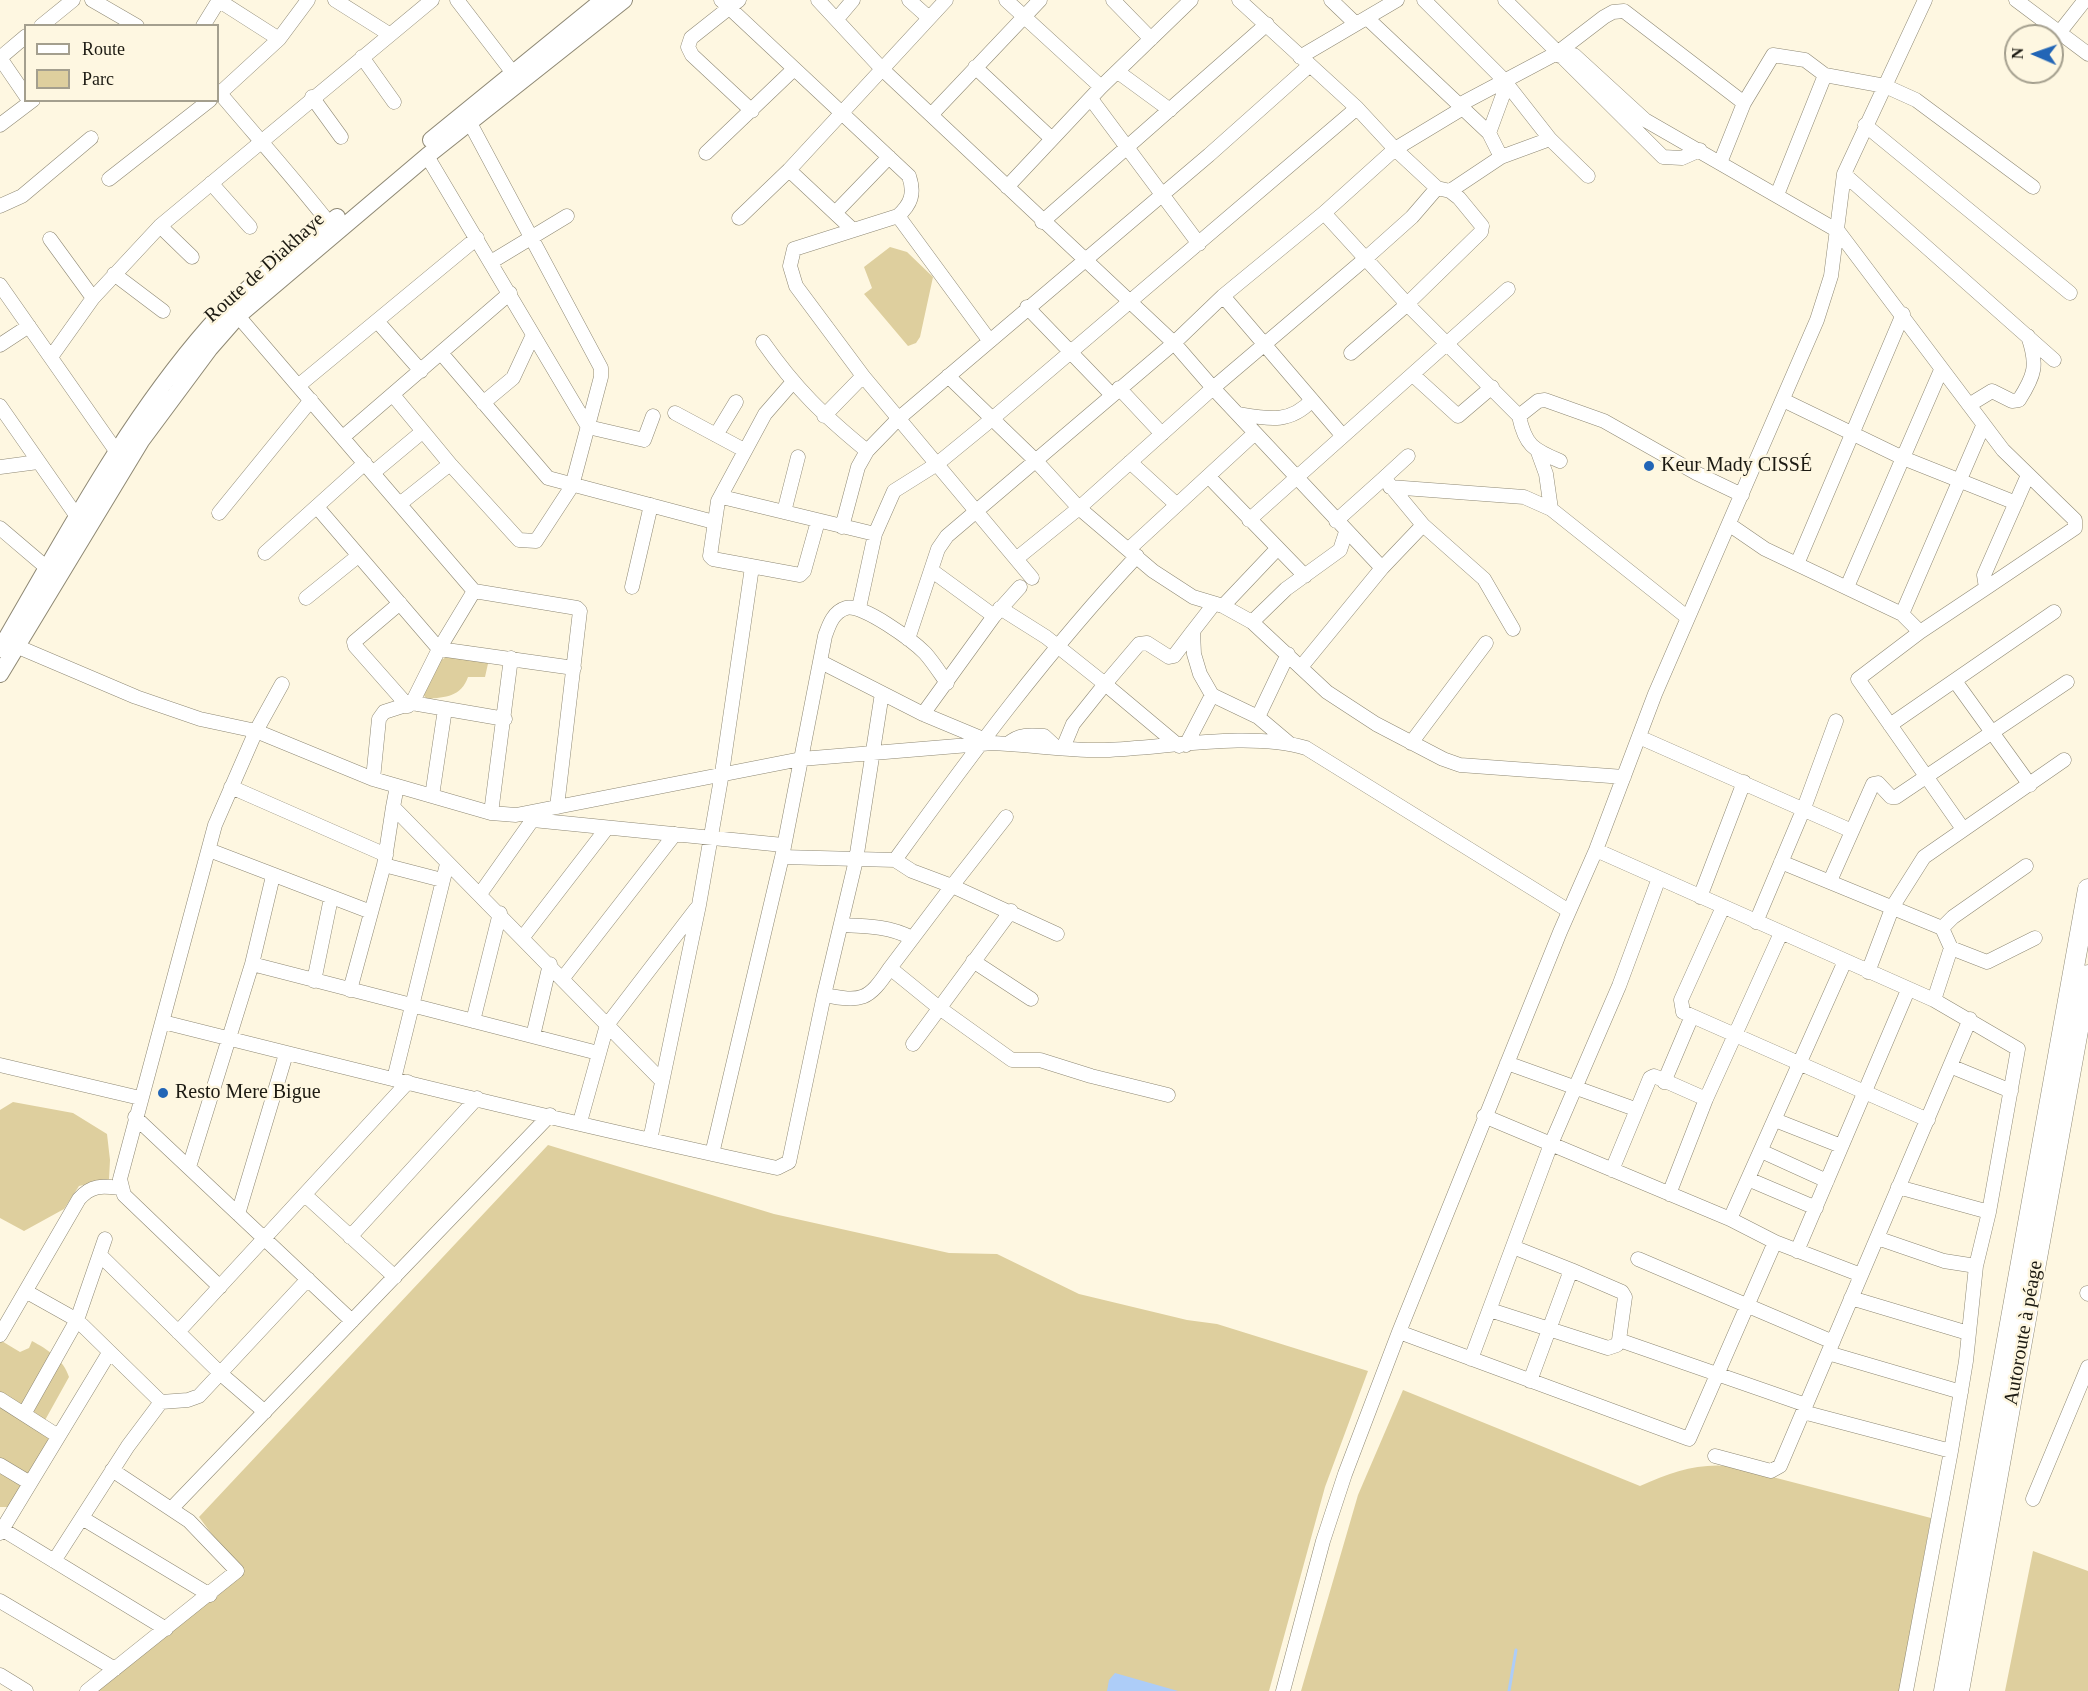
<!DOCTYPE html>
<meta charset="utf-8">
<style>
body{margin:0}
#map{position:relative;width:2088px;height:1691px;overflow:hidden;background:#fef7e1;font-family:Georgia,serif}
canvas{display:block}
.legend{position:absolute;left:24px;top:24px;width:195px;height:78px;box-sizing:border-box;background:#fef7e1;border:2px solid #a49f8e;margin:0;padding:8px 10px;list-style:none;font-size:18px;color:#1c1a12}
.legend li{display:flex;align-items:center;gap:12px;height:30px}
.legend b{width:30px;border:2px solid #a49f8e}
.north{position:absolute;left:2004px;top:24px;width:60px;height:60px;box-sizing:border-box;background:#fef7e1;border:2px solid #a49f8e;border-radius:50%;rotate:272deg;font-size:16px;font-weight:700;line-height:24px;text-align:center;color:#1c1a12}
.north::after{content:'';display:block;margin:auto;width:21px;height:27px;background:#2265b6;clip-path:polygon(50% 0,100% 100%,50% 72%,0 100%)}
</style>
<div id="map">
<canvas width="2088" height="1691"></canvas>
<ul class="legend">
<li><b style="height:8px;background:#fff"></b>Route</li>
<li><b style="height:16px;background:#decf9e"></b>Parc</li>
</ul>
<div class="north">N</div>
</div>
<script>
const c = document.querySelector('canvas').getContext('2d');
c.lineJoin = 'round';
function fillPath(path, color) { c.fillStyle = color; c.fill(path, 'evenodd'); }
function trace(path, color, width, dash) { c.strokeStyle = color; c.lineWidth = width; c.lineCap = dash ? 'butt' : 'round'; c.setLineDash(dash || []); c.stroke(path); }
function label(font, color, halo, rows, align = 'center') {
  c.font = font + ' Georgia,serif'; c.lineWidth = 5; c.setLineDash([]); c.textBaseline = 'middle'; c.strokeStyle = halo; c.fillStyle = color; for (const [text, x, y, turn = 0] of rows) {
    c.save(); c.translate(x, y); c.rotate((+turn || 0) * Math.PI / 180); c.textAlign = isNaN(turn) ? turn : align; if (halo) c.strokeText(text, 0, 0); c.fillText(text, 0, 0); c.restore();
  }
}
const green = new Path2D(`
 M890 247 907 252 933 277 920 337 916 343 908 346 864 294 872 288 864 267Z
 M465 645 484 649 489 659 485 677H468C461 697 446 697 427 699L417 688 432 658 443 659Z
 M13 1102 73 1113 107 1134 110 1160 109 1179 79 1186 64 1209 24 1231 0 1218V1110Z
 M548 1145 774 1214 949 1253 997 1254 1079 1294 1187 1320 1217 1324 1368 1371 1325 1487 1269 1691H92L239 1571 199 1517Z
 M0 1340 20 1352 29 1348 32 1341C47 1349 64 1360 69 1377L44 1422 53 1437 11 1507H0Z
 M1403 1390 1640 1486C1671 1472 1697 1463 1730 1466L1931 1518 1899 1691H1301L1358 1495Z
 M2033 1551 2088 1571V1691H2005Z`);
const water = new Path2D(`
 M1115 1673 1178 1691H1107L1109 1680Z`);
const stream = new Path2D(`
 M1509 1691 1516 1650`);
const minor = new Path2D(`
 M92 0 137 26
 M218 0 279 39
 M335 0 389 34
 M457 0 513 73
 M721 0 909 176C915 194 911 204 898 216L794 249 790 266 796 286 863 376 824 416
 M739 0 691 38 688 47 692 55 752 111
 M818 0 882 69 1174 343 1213 388 1382 568
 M909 0 929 18
 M1006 0 1101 87
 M1113 0 1151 39
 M1239 0 1357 108 1395 149 1437 188 1450 191 1459 198 1482 226 1481 232 1404 307 1351 353
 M1331 0 1355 23
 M1424 0 1503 79 1550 139 1588 176
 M1505 0 1663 157 1682 158 1700 150
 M2016 0 2088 54
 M1367 18 1489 133 1501 157
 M837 19 853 0
 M41 26 73 0
 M203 26 219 0
 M2059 33 2085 0
 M1560 56 1574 55 1645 120 1838 231 2003 450 2075 520V528L1986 588
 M362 57 394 102
 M1300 57 1397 0
 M0 58 26 96
 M0 58 26 36
 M975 67 1052 139
 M1118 72 1170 110
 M218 91C255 135 293 177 329 223
 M218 95 279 39 308 0
 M312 97 341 137
 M1091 99 1199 244
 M1459 105 1557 53 1604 17 1613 12 1624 11 1744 103
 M931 115 1040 0
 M0 125 33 100
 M1865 125 2070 293
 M1489 133 1507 84
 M706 153 794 69
 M427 156 588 427 644 440 653 416
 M1720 163 1744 103 1773 55 1805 60 1825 75 1885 86 1916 100 2033 187
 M789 170 852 229
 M1844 174 2054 360
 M109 179 210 100
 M211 183 250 227
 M1007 187 1101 87 1191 0
 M1450 191 1501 157 1550 139
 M1777 195 1825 75
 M0 206 22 196 91 138
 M835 213 889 157
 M1324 213 1407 304 1519 416C1525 445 1533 450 1560 461
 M898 216 989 340
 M739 218 789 170 946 0
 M1042 222 1267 24
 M160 226 192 257
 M50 239 93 298
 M491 262 567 216
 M114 274 163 311
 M0 285 121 458
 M1223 296 1312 400
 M1027 307 1111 394
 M238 316 474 591 577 608 580 611 557 807
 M377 321 421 371
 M763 342C796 389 823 415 867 451
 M0 345 29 326
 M441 353 548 478 714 522
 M51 357 93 298 160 226 432 0
 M1413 375 1458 416 1492 387
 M863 376 1032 578
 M948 376 1036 461 1079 508 1153 571 1193 597 1223 606 1252 622 1327 692 1376 724 1443 759 1460 765 1624 777
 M792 383 765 414 718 501 710 556 713 559 800 575 804 571 818 521
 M298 386 477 238
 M1119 388 1162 434
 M393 395 450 464 519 540 536 541 572 486 601 377V368L470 123
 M1783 400 1903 458 2016 503
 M483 403 513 378 533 335
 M1969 405 1992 391 2012 401 2019 400C2035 375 2038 365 2028 336
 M0 406 78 518
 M675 413 744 450
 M1238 414C1268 419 1290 424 1312 400L1342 435
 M1519 416 1538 401 1545 400 1604 421 1696 473 1742 495
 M716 435 736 402
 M343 437 510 293
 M1538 452 1546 474 1551 509
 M1130 462 1177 505
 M0 467 38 462
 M374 472 422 432
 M1209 477 1305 576
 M1384 478 1408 456
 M1390 487 1524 497 1551 509 1688 618
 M722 497 875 534
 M401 503 450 464
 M317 507 439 649 574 668
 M784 512 798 457
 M219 513 311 400
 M1249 520 1508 289
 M1336 521 1384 478 1423 525 1484 579 1513 629
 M1730 525 1765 549 1902 614 1920 632
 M842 527 858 467 867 451 898 419 1209 155 1310 65
 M0 528 47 568
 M1129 549 1255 433
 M265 553 365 463
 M1016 559 1079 508 1213 388 1365 259 1412 217 1437 188
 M1797 564 1903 314
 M931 570 938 549 947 536 1174 343 1223 296 1324 213 1395 149 1463 108
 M632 587 651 505
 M1847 587 1941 370
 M306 598 358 556
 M400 603 354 642 355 646 408 706
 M1223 606 1277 549
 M859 608 875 534 894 491 937 464 992 419 1357 108
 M1000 608 1046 637 1105 684 1073 724 1063 748
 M1902 614 1983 426
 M1252 622 1286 589 1340 550 1346 532
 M1193 631 1214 604
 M908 639 931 570 994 616
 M16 646 136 697 200 719 256 731 373 779 491 813 516 815 801 759 993 743 1008 744C1018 734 1031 735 1044 736L1056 747
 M821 662 923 714 983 739
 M1301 667 1382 568 1423 525
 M1955 681 2030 785
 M412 703 505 719
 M923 714 994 616 1020 587
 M1258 717 1288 654
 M1890 725 2054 612
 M1639 737 1852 831
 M1411 743 1486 643
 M1009 744C1041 746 1074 751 1105 750 1165 748 1249 731 1306 748L1569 911
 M1186 745 1212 695
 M1179 746 1105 684 1139 644 1147 643 1169 657 1174 656 1193 631 1194 654 1200 674 1212 695 1258 717 1290 744
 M373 779 379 719 384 712 412 703 439 649 474 591
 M397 786 393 807 662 1081
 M231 787 386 855
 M432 796 445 709
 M491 813 511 658
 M1006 817 952 886 1057 934
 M533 820 783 845
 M1963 829 1858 679 1920 632 1986 588 1984 575 2028 475
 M209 850 371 912
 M1596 850 1934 1000 2018 1049 1989 1212 1976 1266 1966 1361 1951 1451 1906 1691
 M782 857 895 860 912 871 952 886 890 968 938 1007 1012 1060H1040L1091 1076 1168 1095
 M895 860C971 755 1048 651 1137 556
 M1781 862 1942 928 1951 948 1934 1000
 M384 865 442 880
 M1830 881 1873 784 1878 783 1891 797H1896L2067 682
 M480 894 538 812
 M1700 897 1744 782
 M1723 907 1681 1000 1683 1012 1928 1120
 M1756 922 1804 808 1836 721
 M841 925C866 926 889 926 912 938
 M1942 928 1953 917 2026 866
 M523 937 607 828
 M1951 948 1987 962 2035 938
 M973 961 1031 999
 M252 964 598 1053
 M1868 972 1893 906 1924 857 2064 760
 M563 978 675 834
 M314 981 331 898
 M350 990 384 865 393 807
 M824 995C862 1002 868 1001 890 968
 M473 1021 500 913
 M163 1022C366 1073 571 1124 777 1168L789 1162 824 995 856 860 882 693
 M533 1036 550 964
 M913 1044 1011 911
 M1507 1063 1635 1109
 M0 1065 140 1098
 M1950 1066 2011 1091
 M394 1079 447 864
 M1664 1082 1692 1016
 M1484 1116 1730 1219 1775 1242 1861 1275
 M135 1117 352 1321
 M1775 1120 1841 1146
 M580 1122 607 1025 696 909
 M650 1140 699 905 722 773 752 567
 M1761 1151 1827 1181
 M712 1154 782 857 825 636C829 625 833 612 846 608 862 603 913 641 925 653 933 662 940 673 947 683
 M189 1167 252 964 273 876
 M1612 1170 1650 1078 1654 1076 1706 1099
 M1748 1179 1816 1208
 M1898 1187 1989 1212
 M1669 1194 1706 1099 1781 933
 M305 1195 395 1277
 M238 1214 286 1054
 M1730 1219 1845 961
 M350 1237 477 1098
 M1877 1238 1944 1261 1976 1266
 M1513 1247 1571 1270
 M1797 1251 1908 990
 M100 1255 221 1374 265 1412
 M1638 1259 1833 1342
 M220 1287 124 1195 120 1179 215 825 256 731 282 684
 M27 1292 77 1320 161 1402 128 1446 54 1561
 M2087 1293 2088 1294
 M1851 1298 1968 1333
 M1490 1310 1608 1348 1617 1345 1619 1340 1806 1405
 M178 1332 408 1082
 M1399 1332 1689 1439 1775 1242
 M0 1335 79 1199C92 1184 103 1186 121 1188
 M1828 1353 1961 1392
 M1471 1359 1551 1144 1619 986 1659 878
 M1530 1381 1571 1270 1622 1292 1625 1297 1619 1340
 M0 1399 58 1436
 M161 1402 188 1400 199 1396 308 1279
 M1803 1412 1951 1451
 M24 1414 77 1320 105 1239
 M1715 1456 1771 1471 1780 1466 1970 1019
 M0 1465 30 1483
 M2033 1499 2088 1367
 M172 1508 550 1115
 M82 1518 210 1595
 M0 1528 166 1629
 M0 1533 109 1353
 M0 1601 115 1669
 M0 1675 26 1691
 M87 1691 237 1571 189 1521 112 1470
 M1283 1691 1323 1541 1345 1474 1399 1332 1560 932 1596 850 1655 694 1817 320 1831 276 1844 174 1925 0`);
const major = new Path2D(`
 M431 140 603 0
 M0 649C64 540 125 423 209 327 246 285 294 252 337 217
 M0 674 141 441 210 348 238 316 427 156 624 0`);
const highway = new Path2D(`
 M1944 1691 2088 889
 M1959 1691 2088 975`);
const markers = [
 [1649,466,6,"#2265b6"],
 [163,1093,6,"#2265b6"]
];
const streetNames = [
 ["Route de Diakhaye",265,268,-42],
 ["Autoroute à péage",2024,1333,-80]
];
const poiNames = [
 ["Keur Mady CISSÉ",1661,466],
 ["Resto Mere Bigue",175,1093]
];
fillPath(green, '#decf9e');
fillPath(water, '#adcdf8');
trace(stream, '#adcdf8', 3);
trace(minor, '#8e8874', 15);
trace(major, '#8e8874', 18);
trace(highway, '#8e8874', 21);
trace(minor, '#fff', 14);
trace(major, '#fff', 16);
trace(highway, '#fff', 20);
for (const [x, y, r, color] of markers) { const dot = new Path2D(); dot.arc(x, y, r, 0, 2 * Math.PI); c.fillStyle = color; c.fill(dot); trace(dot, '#fef7e1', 2); }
label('20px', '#1c1a12', '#fef7e1', streetNames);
label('20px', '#1c1a12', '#fef7e1', poiNames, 'left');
</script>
